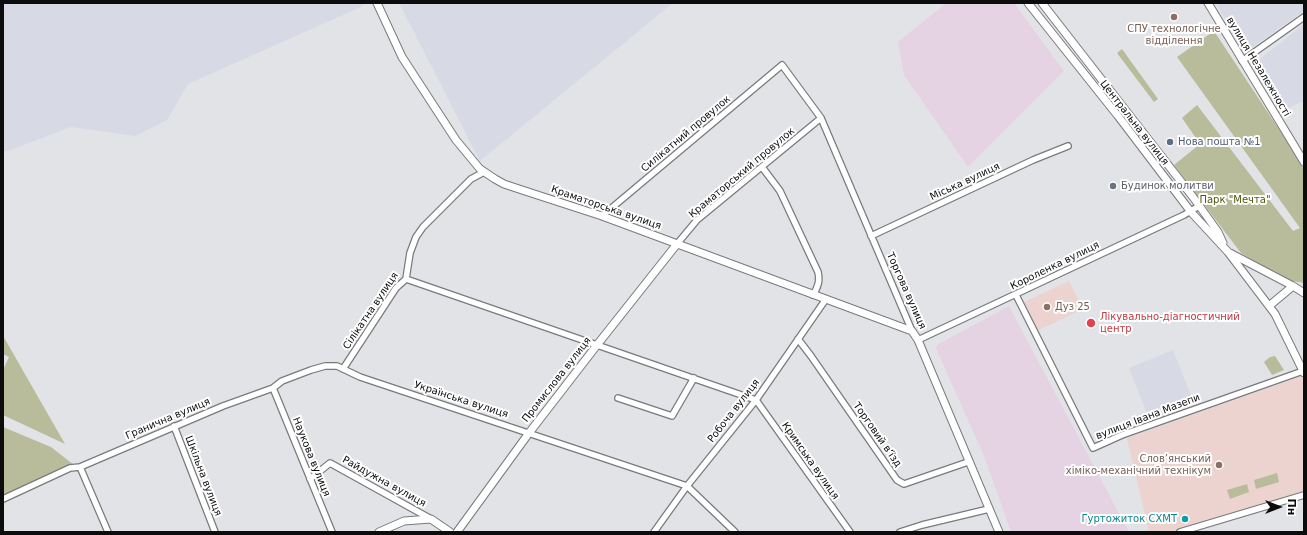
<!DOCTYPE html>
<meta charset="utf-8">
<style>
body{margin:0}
#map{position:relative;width:1307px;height:535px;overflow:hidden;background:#e2e3e6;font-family:"DejaVu Sans",sans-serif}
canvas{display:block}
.frame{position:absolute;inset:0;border:4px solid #0c0c0d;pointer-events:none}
.north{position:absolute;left:1259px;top:487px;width:40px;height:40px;-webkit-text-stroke:3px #fff;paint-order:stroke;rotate:90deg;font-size:11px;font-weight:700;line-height:16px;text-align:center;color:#0c0c0d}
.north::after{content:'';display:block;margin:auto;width:14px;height:18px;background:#0c0c0d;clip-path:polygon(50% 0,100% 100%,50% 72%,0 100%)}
</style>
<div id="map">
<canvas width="1307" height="535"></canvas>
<div class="frame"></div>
<div class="north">Пн</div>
</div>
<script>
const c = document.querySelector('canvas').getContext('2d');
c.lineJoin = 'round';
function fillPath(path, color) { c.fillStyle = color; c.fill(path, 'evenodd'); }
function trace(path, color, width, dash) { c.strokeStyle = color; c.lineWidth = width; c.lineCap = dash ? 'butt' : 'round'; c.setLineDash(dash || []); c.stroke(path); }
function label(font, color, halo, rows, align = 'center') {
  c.font = font + ' "DejaVu Sans",sans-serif'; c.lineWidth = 4; c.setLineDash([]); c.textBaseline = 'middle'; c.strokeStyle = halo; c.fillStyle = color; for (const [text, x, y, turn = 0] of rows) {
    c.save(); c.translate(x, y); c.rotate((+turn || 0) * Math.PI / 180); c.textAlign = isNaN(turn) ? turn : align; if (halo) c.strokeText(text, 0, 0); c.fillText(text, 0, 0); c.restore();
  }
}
const commercial = new Path2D(`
 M946 3H1014L1064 71 968 167 904 75 898 42Z
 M1009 306 1088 455 1129 532H1011L984 456 935 346Z`);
const built = new Path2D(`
 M3 3H362L363 6 188 84 167 120 135 136 71 127 8 151H3Z
 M399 3H673L480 161Z
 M1216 3H1304V11L1244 53Z
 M1304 24V101L1286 109 1255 63Z
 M1173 350 1191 395 1147 413 1129 368Z`);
const education = new Path2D(`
 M1069 281 1083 309 1037 331 1024 302Z
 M1302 376 1304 381V491L1175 532H1149L1127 438Z`);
const green = new Path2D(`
 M1214 31 1304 167V283L1286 280 1241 253 1174 165 1200 144 1182 118 1197 105 1293 231 1300 228 1177 57Z
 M1122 49 1158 99 1154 102 1117 53Z
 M3 336 6 341 65 444 3 415V370L9 357 3 354Z
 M1275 356 1284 370 1272 375 1264 362 1270 357Z
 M3 427 51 447 74 465 30 483 3 497Z
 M1277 473 1279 482 1256 489 1254 480Z
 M1247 484 1249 492 1230 499 1227 490Z`);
const minor = new Path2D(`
 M1242 61 1304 17
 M762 167 780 191 818 272C820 281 818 287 813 295
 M602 216 782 65 821 118 912 331
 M871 236 1033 160 1068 146
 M677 244 697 220 821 118
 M406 279 756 400 850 532
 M1016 295 1093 448 1122 435 1303 371
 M798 339 811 356 897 480 904 484 968 462
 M918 340 1184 215 1199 206
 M343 369 396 288 406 279 410 253 416 237 423 227 471 179 484 172
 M273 388 332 532
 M618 398 672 416 694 378
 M174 426 215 532
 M80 467 108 532
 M310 479 330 463 431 519
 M3 499 70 468 80 467 223 406 273 388 282 381 311 370 325 366H337L360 377 687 486 735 532
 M654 532 687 486 756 400 826 299
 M900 532 922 525 989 509
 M1180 532 1304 495`);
const tertiary = new Path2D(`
 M377 3 402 57 456 140 480 169 495 179 504 184 522 190 602 216 912 331 918 340 999 532
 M1028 3 1118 116 1191 212 1228 252 1275 314 1304 373
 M1042 3 1193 197 1218 232 1223 243
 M1208 3 1304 162
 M1230 253 1293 286 1304 293
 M1269 306 1293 286
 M379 532 404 521 431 519 450 532
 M457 532 529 433 597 345 677 244`);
const markers = [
 [1174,17,4,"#8d6e63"],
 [1170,142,4,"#5c6f8a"],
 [1113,186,4,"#6b7280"],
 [1047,307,4,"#8d6e63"],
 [1091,323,5,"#e0444e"],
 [1219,465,4,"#8d6e63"],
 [1185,519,4,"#0f9aa8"]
];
const educationNames = [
 ["СПУ технологічне",1174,29],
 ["відділення",1174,41],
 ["Дуз 25",1055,307,"left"],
 ["Слов’янський",1211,459,"right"],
 ["хіміко-механічний технікум",1211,471,"right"]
];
const streetNames = [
 ["вулиця Незалежності",1258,67,59],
 ["Центральна вулиця",1134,123,52],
 ["Силікатний провулок",686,134,-40],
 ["Краматорський провулок",742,173,-40],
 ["Міська вулиця",965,182,-25],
 ["Краматорська вулиця",606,208,19],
 ["Короленка вулиця",1055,266,-26],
 ["Торгова вулиця",906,291,66],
 ["Сілікатна вулиця",371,311,-56],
 ["Промислова вулиця",557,380,-52],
 ["Українська вулиця",461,400,18],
 ["Робоча вулиця",734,411,-52],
 ["вулиця Івана Мазепи",1148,417,-21],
 ["Гранична вулиця",168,419,-23],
 ["Торговий в’їзд",877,435,55],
 ["Наукова вулиця",311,457,68],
 ["Кримська вулиця",810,461,55],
 ["Шкільна вулиця",203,476,69],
 ["Райдужна вулиця",384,482,29]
];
const serviceNames = [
 ["Нова пошта №1",1178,142]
];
const worshipNames = [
 ["Будинок молитви",1121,186]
];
const parkNames = [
 ["Парк \"Мечта\"",1235,200]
];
const healthNames = [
 ["Лікувально-діагностичний",1100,317],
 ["центр",1100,329]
];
const cultureNames = [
 ["Гуртожиток СХМТ",1177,519]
];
fillPath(commercial, '#e5d3e4');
fillPath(built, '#d7dae5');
fillPath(education, '#edd3cf');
fillPath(green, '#b9bc9a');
trace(minor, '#797a7d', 8);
trace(tertiary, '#797a7d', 9);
trace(minor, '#fff', 5.5);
trace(tertiary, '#fff', 7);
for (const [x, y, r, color] of markers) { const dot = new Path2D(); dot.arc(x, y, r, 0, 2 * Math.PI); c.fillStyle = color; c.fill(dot); trace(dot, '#fff', 1.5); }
label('10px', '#785e54', '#fff', educationNames);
label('10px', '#0c0c0d', '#fff', streetNames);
label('10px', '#4e5e75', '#fff', serviceNames, 'left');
label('10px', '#5b616d', '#fff', worshipNames, 'left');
label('10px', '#52540d', '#fff', parkNames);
label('10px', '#be3a42', '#fff', healthNames, 'left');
label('10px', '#0d838f', '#fff', cultureNames, 'right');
</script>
